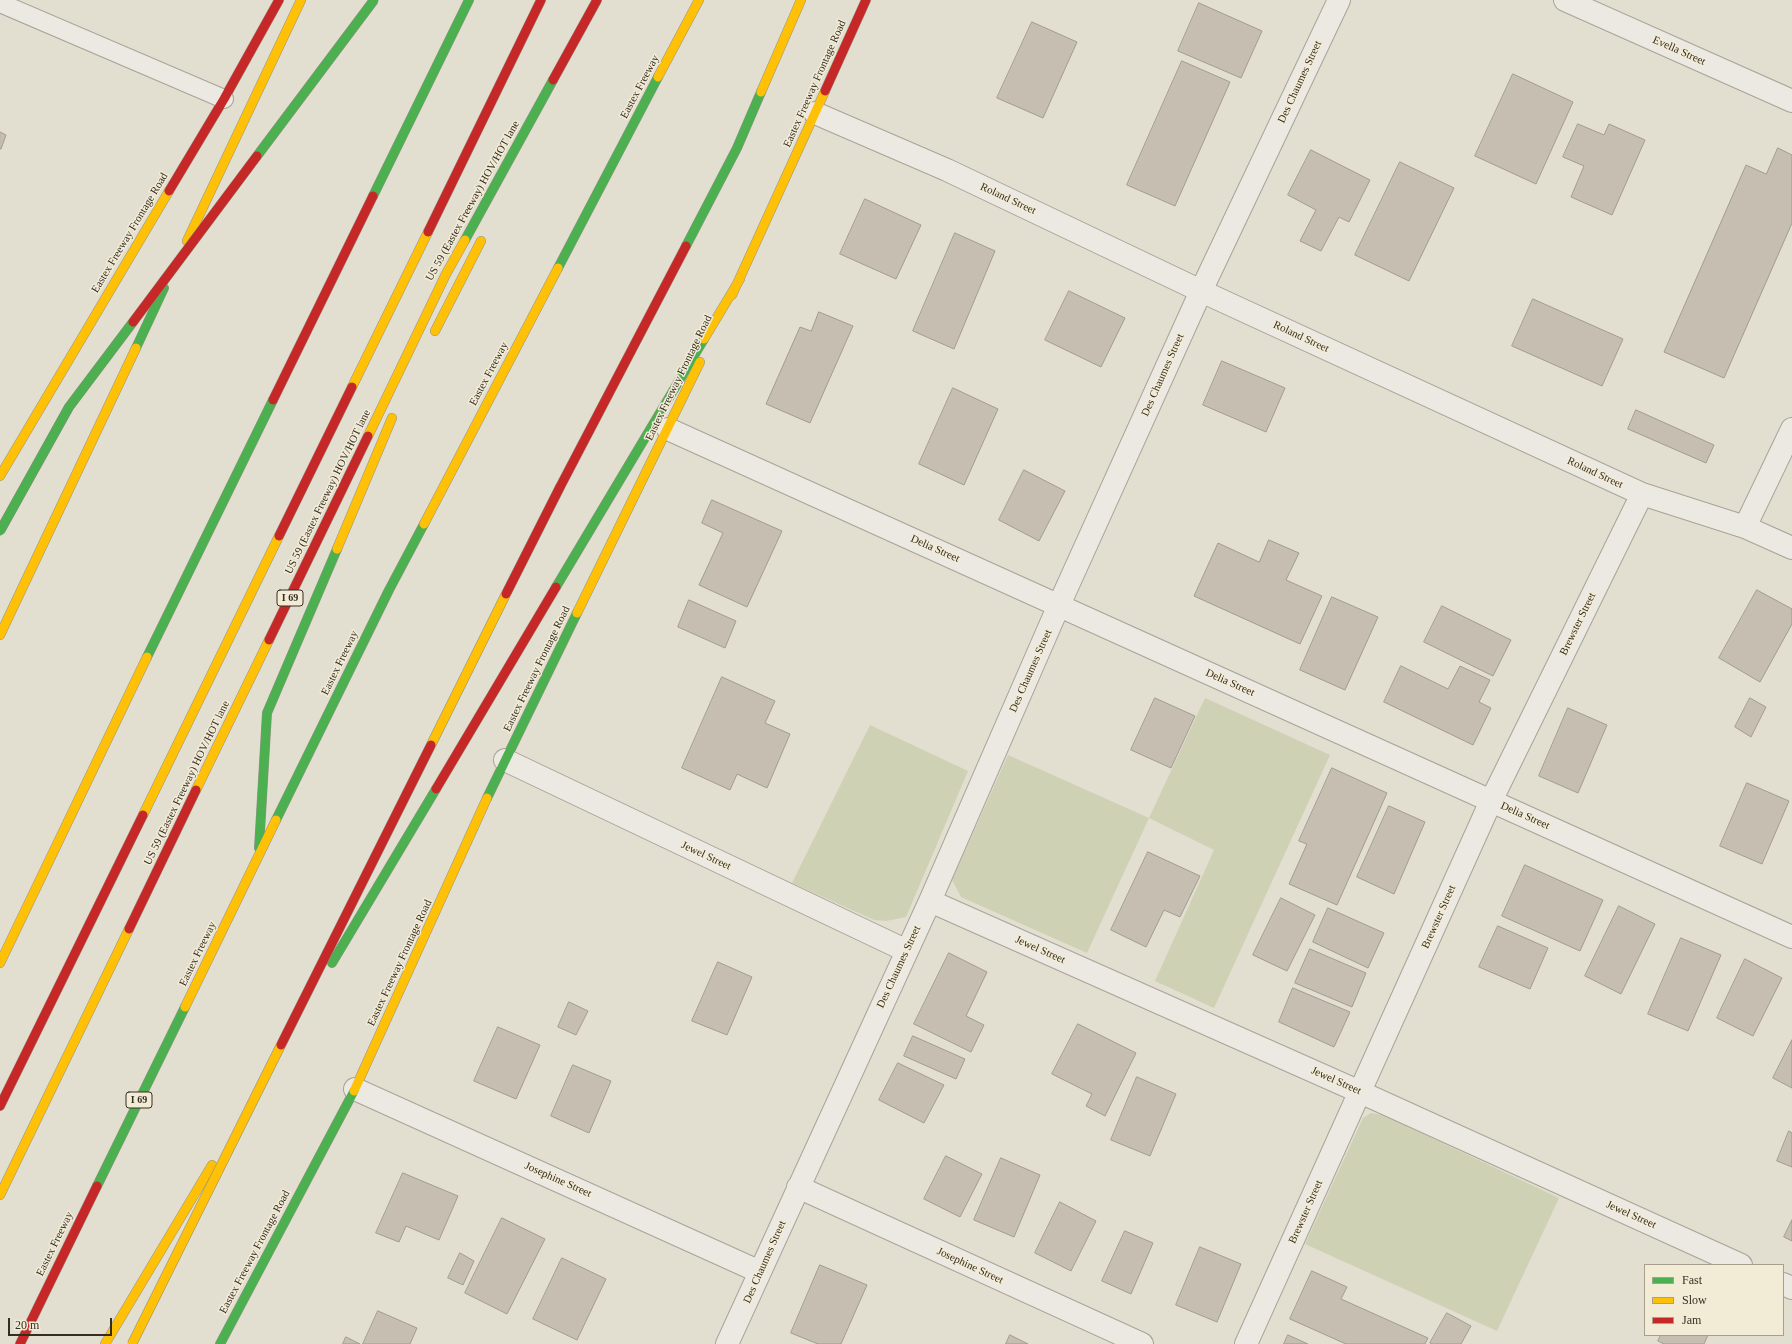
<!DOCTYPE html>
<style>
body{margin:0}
#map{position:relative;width:1792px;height:1344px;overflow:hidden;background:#e2ded0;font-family:Georgia,serif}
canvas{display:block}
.legend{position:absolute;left:1644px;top:1264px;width:140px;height:72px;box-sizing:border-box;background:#f2ecd7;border:1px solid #a7a08e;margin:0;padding:5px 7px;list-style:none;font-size:12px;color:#362d21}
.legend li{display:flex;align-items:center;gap:8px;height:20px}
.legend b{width:20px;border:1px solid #a7a08e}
.scale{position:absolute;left:8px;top:1318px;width:104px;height:18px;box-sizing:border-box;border:2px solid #362d21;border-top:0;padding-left:5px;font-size:12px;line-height:14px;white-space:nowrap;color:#362d21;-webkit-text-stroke:3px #f2ecd7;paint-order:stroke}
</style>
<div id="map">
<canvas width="1792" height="1344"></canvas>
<ul class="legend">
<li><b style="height:5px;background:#4caf50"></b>Fast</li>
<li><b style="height:5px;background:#ffc107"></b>Slow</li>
<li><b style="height:5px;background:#c62828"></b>Jam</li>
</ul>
<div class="scale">20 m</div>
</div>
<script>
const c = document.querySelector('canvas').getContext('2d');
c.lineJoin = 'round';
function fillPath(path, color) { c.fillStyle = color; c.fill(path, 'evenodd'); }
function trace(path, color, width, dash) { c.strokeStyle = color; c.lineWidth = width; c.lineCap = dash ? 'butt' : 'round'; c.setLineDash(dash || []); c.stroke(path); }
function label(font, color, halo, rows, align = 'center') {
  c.font = font + ' Georgia,serif'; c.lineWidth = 3; c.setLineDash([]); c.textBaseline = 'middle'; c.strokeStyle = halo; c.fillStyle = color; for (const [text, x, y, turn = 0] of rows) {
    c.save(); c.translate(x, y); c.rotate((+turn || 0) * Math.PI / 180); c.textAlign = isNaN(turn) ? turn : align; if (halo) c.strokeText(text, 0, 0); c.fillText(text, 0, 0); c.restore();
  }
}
const green = new Path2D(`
 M1205 698 1330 755 1214 1008 1155 981 1214 850 1149 818 1087 953 961 897 952 880 1008 755 1149 818Z
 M870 725 968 771 906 917 886 921 874 920 792 883Z
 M1371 1113 1383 1115 1559 1198 1497 1331 1305 1244 1363 1118Z`);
const building = new Path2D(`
 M1199 3 1262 31 1241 78 1178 51Z
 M1032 22 1077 42 1043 118 997 98Z
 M1182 61 1230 82 1175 206 1127 185Z
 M1513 74 1573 102 1536 184 1475 156Z
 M1578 124 1604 135 1609 124 1645 140 1612 215 1571 197 1584 166 1563 157Z
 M0 132 6 135 1 149H0Z
 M1778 148 1792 155V223L1724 378 1664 352 1746 165 1766 174Z
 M1311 150 1370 180 1349 222 1339 217 1321 251 1300 241 1316 210 1288 195Z
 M1400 162 1454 188 1409 281 1355 255Z
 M865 199 921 225 896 279 840 254Z
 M955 233 995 251 954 349 913 331Z
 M1069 291 1125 318 1101 367 1045 340Z
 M1533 299 1623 339 1602 386 1512 346Z
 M819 312 853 326 810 423 766 404 800 327 811 331Z
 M1222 361 1285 388 1266 432 1203 405Z
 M953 388 998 409 964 485 919 464Z
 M1636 410 1714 445 1706 463 1628 429Z
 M1024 470 1065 491 1039 541 999 520Z
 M712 500 782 531 747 607 699 585 723 533 702 523Z
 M1269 540 1299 553 1286 580 1322 596 1300 644 1194 596 1218 543 1259 562Z
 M1757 590 1792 609V624L1760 682 1719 658Z
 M1332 597 1378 617 1345 690 1300 670Z
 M689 600 736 621 725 648 678 627Z
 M1442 606 1511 640 1493 676 1424 642Z
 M1401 666 1448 689 1460 666 1490 680 1479 702 1491 708 1473 745 1384 702Z
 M722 677 775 701 765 723 790 734 767 788 737 774 730 790 682 768Z
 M1155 698 1195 716 1171 768 1131 750Z
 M1750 698 1766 707 1751 737 1735 727Z
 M1568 708 1607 725 1578 793 1539 776Z
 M1332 768 1387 793 1337 905 1289 884 1307 844 1299 841Z
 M1747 783 1789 801 1762 864 1720 846Z
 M1389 806 1425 822 1394 894 1357 877Z
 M1148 852 1200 876 1180 917 1164 910 1146 947 1111 930Z
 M1525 865 1603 900 1580 951 1502 916Z
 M1281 898 1315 915 1287 971 1253 955Z
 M1619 906 1655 924 1621 994 1585 976Z
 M1328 908 1384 933 1368 968 1313 942Z
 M1498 926 1548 948 1530 989 1479 967Z
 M1681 938 1721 955 1688 1031 1648 1014Z
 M1310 949 1366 973 1352 1007 1295 983Z
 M949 953 987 972 966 1016 984 1025 971 1052 914 1024Z
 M1745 959 1782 978 1753 1036 1717 1018Z
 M718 962 752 977 727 1035 692 1021Z
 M1293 988 1350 1012 1334 1047 1279 1022Z
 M569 1002 588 1011 576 1035 558 1027Z
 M1078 1024 1136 1053 1105 1116 1086 1106 1092 1094 1052 1074Z
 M498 1027 540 1045 516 1099 474 1081Z
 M913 1036 965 1059 956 1079 904 1056Z
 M1792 1040V1088L1773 1078Z
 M898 1063 944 1085 924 1123 879 1100Z
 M573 1065 611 1081 589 1133 551 1116Z
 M1137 1077 1176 1094 1150 1156 1111 1140Z
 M1789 1131 1792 1133V1167L1777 1161Z
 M946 1156 982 1174 960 1217 924 1199Z
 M1001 1158 1040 1175 1014 1237 974 1220Z
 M403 1173 458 1196 439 1240 406 1226 399 1242 376 1233Z
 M1060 1202 1096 1221 1071 1271 1035 1253Z
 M502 1218 545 1239 507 1314 465 1293Z
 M1792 1220V1241L1784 1237Z
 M1125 1231 1153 1243 1131 1294 1102 1281Z
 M1200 1247 1241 1264 1217 1322 1176 1305Z
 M460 1253 474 1261 463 1285 448 1278Z
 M562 1258 606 1279 577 1340 533 1319Z
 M820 1265 867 1285 841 1344H818L791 1333Z
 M1312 1271 1347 1287 1341 1299 1428 1338 1425 1344H1346L1290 1319Z
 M378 1311 417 1328 410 1344H363Z
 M1447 1313 1471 1326 1461 1344H1432L1430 1343Z
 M1010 1335 1028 1344H1006Z
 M1288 1335 1308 1344H1284Z
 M1661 1335H1708L1704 1344H1664L1658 1341Z
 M346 1337 360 1344H343Z`);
const lane = new Path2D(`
 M0 3 224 99`);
const street = new Path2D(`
 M1565 0 1792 101
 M815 113 947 170 1201 291 1642 494 1745 527 1792 548
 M668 429 1792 937
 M1745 527 1792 429
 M505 760 907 951
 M930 901 1360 1092 1741 1265
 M355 1089 760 1272
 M798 1187 1142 1344
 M1783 1284 1792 1288
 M727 1344 930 901 1059 605 1201 291 1339 0
 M1246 1344 1491 801 1642 494`);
const fast = new Path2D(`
 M373 196 469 0
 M465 240 553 80
 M686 246 737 148 761 92
 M558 268 658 77
 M136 348 164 288
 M556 587 704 339
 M147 657 273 400
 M487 798 577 613
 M276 820 389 590 424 524
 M259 848 267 713 337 549
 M332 963 436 789
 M97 1186 185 1007
 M220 1344 354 1091`);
const slow = new Path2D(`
 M658 77 699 0
 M761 92 801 0
 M187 241 301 0
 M732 295 825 91
 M435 331 481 241
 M704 339 740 279
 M352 387 428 232
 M368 436 446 274 465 240
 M0 476 169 191
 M424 524 558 268
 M337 549 392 418
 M577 613 700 362
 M0 635 136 348
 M196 790 269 640
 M143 815 279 536
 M0 963 147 657
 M185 1007 276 820
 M354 1091 487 798
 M0 1195 129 929
 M105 1344 212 1165`);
const jam = new Path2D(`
 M553 80 597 0
 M825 91 866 0
 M169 191 224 99 279 0
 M428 232 541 0
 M273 400 373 196
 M560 487 686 246
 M279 536 352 387
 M269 640 368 436
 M436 789 556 587
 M129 929 196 790
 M0 1106 143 815
 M20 1344 97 1186`);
const fastBridge = new Path2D(`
 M257 156 374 0
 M0 531 69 407 133 322`);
const slowBridge = new Path2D(`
 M431 745 506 594
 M132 1344 281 1045`);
const jamBridge = new Path2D(`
 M133 322 257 156
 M506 594 560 487
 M281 1045 431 745`);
const shields = [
 [290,598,26],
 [139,1100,26]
];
const shieldNames = [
 ["I 69",290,598],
 ["I 69",139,1100]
];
const streetNames = [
 ["Evella Street",1679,51,24],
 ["Des Chaumes Street",1300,82,-65],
 ["Eastex Freeway Frontage Road",815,84,-66],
 ["Eastex Freeway",640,87,-62],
 ["Roland Street",1008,199,25],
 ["US 59 (Eastex Freeway) HOV/HOT lane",473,201,-61],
 ["Eastex Freeway Frontage Road",130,233,-59],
 ["Roland Street",1301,337,25],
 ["Eastex Freeway",489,374,-62],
 ["Des Chaumes Street",1163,375,-66],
 ["Eastex Freeway Frontage Road",679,378,-64],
 ["Roland Street",1595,473,25],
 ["US 59 (Eastex Freeway) HOV/HOT lane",328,492,-64],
 ["Delia Street",935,549,24],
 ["Brewster Street",1578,624,-64],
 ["Eastex Freeway",340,663,-64],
 ["Eastex Freeway Frontage Road",537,669,-64],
 ["Des Chaumes Street",1031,671,-66],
 ["Delia Street",1230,683,24],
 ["US 59 (Eastex Freeway) HOV/HOT lane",187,783,-64],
 ["Delia Street",1525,816,24],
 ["Jewel Street",706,856,25],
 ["Brewster Street",1439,917,-66],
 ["Jewel Street",1040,950,24],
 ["Eastex Freeway",198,954,-64],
 ["Eastex Freeway Frontage Road",400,963,-65],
 ["Des Chaumes Street",899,967,-65],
 ["Jewel Street",1336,1081,24],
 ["Josephine Street",558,1180,24],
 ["Brewster Street",1306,1212,-66],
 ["Jewel Street",1631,1215,24],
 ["Eastex Freeway",55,1244,-64],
 ["Eastex Freeway Frontage Road",255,1252,-62],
 ["Des Chaumes Street",765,1262,-66],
 ["Josephine Street",970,1266,25]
];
fillPath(green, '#cfd1b4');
fillPath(building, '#c6beb1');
trace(building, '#a29b8f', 1);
trace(lane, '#a8a398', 20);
trace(street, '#a8a398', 24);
trace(fast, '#979388', 10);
trace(slow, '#979388', 10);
trace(jam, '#979388', 10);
trace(lane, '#ebe9e1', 18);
trace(street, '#ebe9e1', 22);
trace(fast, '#4caf50', 9);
trace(slow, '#ffc107', 9);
trace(jam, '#c62828', 9);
trace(fastBridge, '#8e897f', 10, []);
trace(slowBridge, '#8e897f', 10, []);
trace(jamBridge, '#8e897f', 10, []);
trace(fastBridge, '#4caf50', 9);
trace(slowBridge, '#ffc107', 9);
trace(jamBridge, '#c62828', 9);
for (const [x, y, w] of shields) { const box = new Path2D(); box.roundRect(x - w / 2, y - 8, w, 16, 3); c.fillStyle = '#f2ecd7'; c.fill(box); trace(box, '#362d21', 1); }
label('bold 10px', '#362d21', null, shieldNames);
label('11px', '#362d21', '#f2ecd7', streetNames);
</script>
